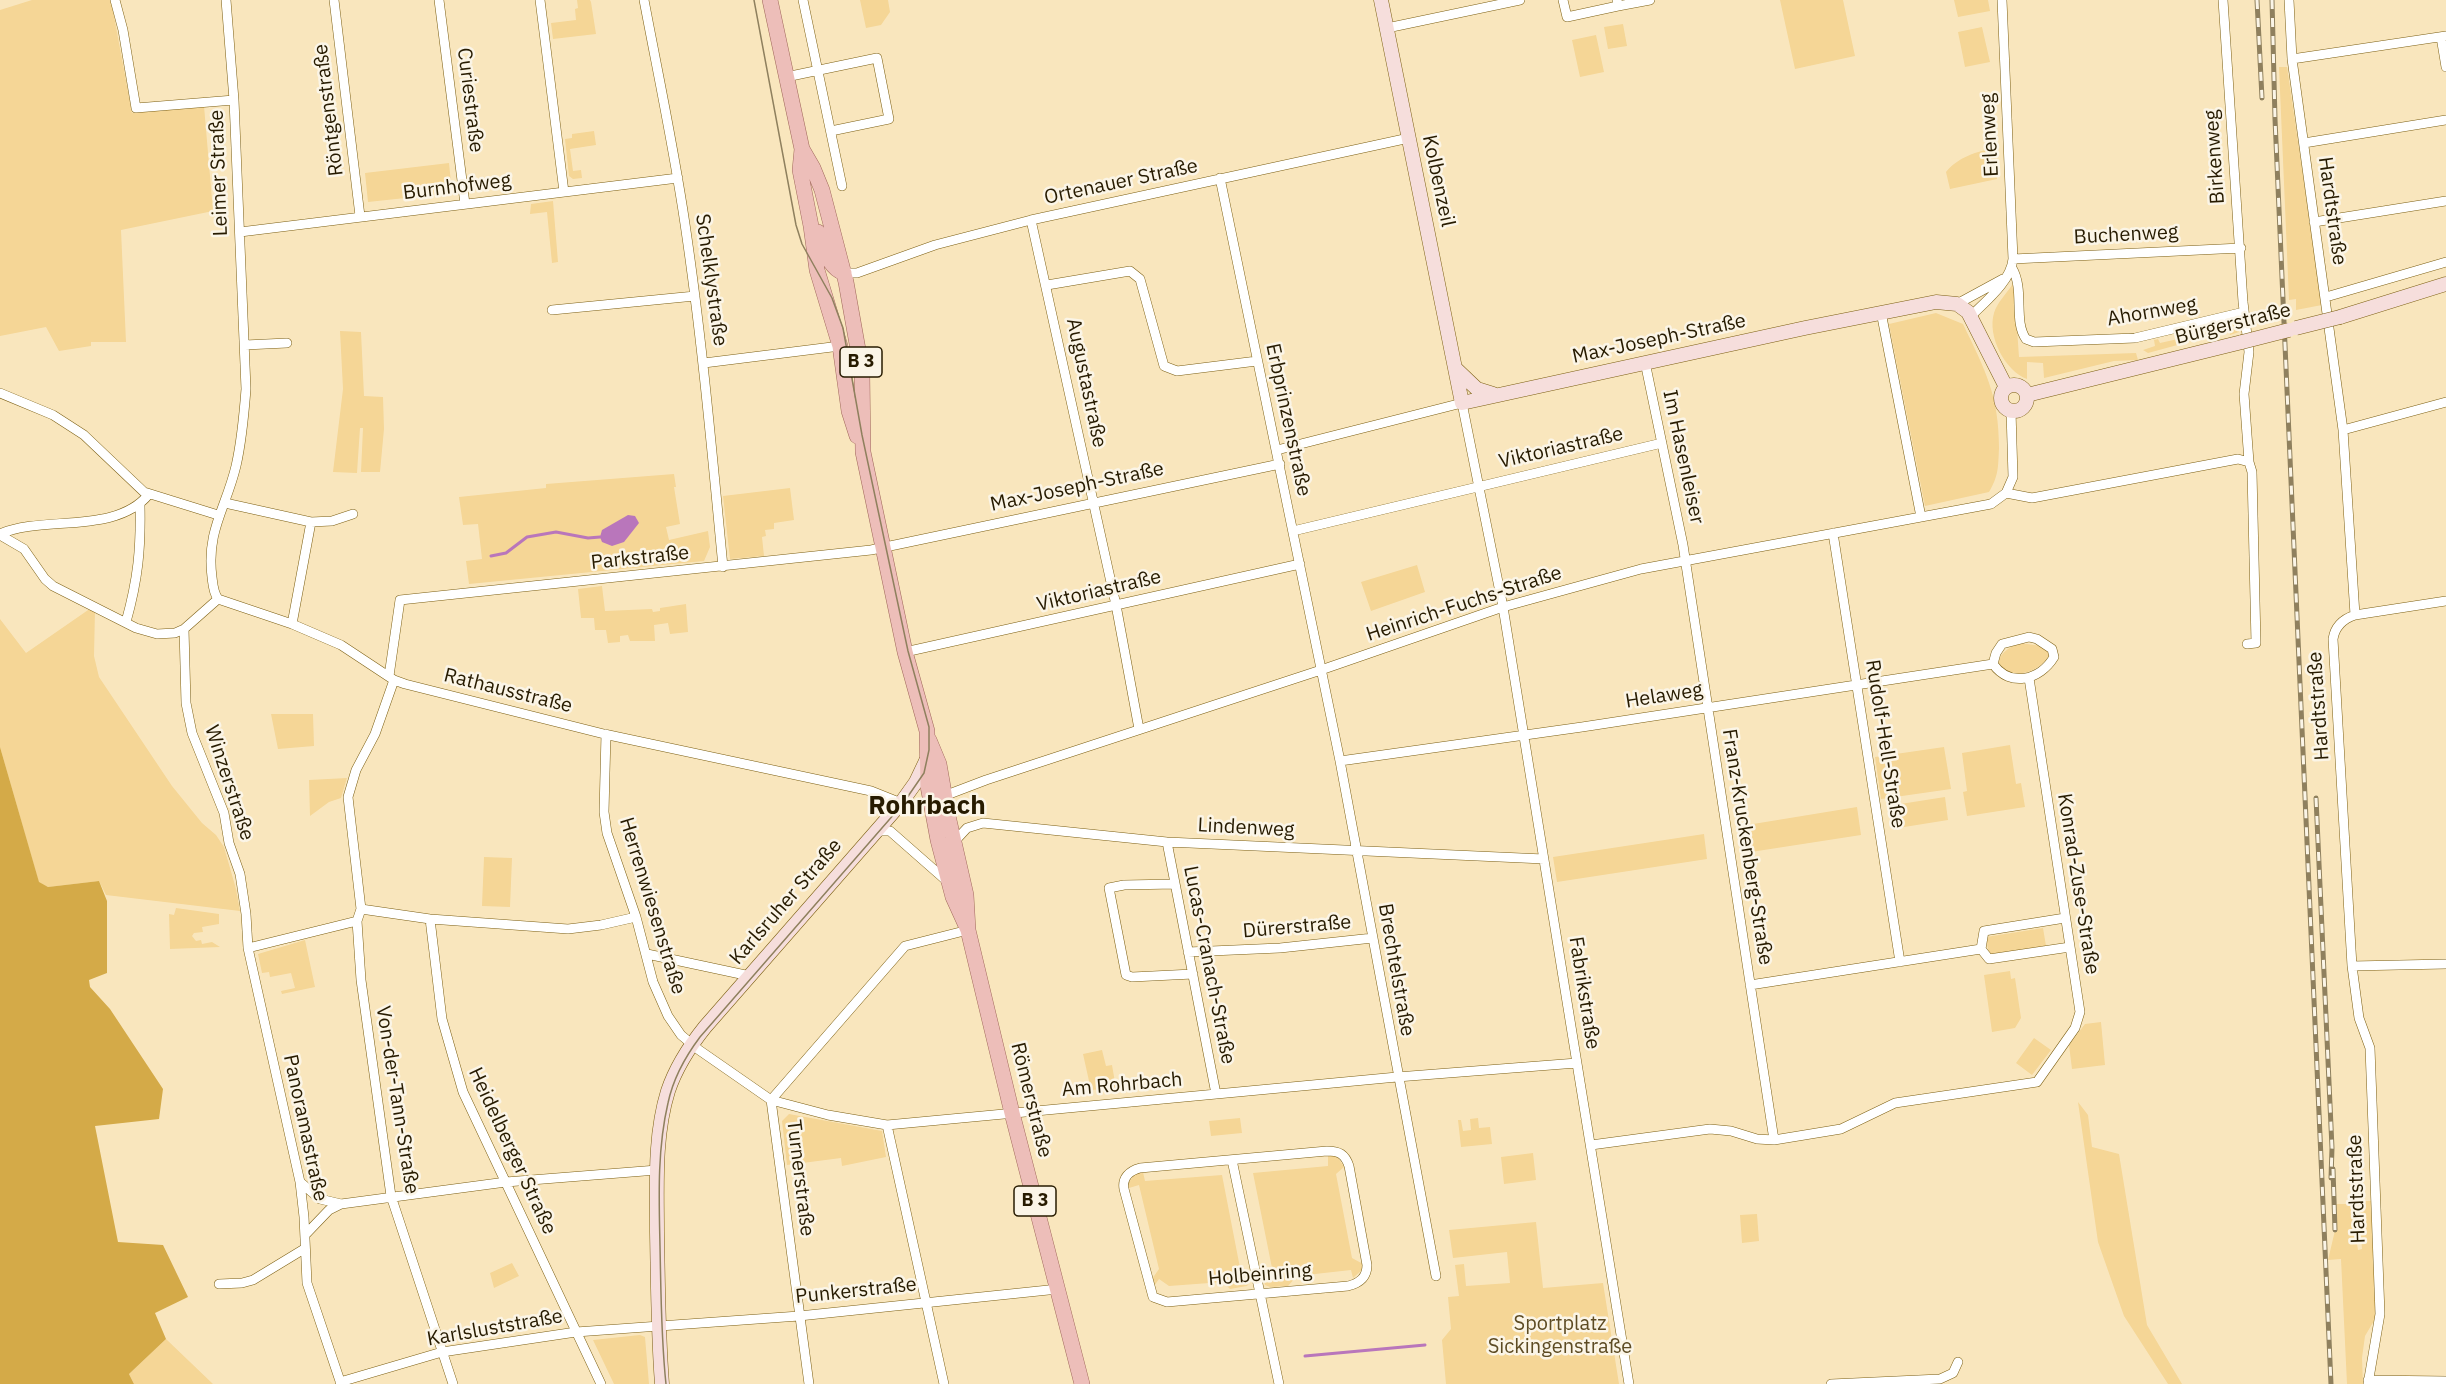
<!DOCTYPE html>
<meta charset="utf-8">
<style>
body{margin:0}
canvas{display:block;background:#f9e6bd}
</style>
<canvas width="2446" height="1384"></canvas>
<script>
const c = document.querySelector('canvas').getContext('2d');
c.lineJoin = 'round';
function fillPath(path, color) { c.fillStyle = color; c.fill(path, 'evenodd'); }
function trace(path, color, width, dash) { c.strokeStyle = color; c.lineWidth = width; c.lineCap = dash ? 'butt' : 'round'; c.setLineDash(dash || []); c.stroke(path); }
function label(font, color, halo, rows, align = 'center') {
  c.font = font + ' "IBM Plex Sans",sans-serif'; c.lineWidth = 5; c.setLineDash([]); c.textBaseline = 'middle'; c.strokeStyle = halo; c.fillStyle = color; for (const [text, x, y, turn = 0] of rows) {
    c.save(); c.translate(x, y); c.rotate((+turn || 0) * Math.PI / 180); c.textAlign = isNaN(turn) ? turn : align; if (halo) c.strokeText(text, 0, 0); c.fillText(text, 0, 0); c.restore();
  }
}
const green = new Path2D(`
 M32 0H111L132 113 204 106 213 211 121 230 126 342H91V346L59 351 46 327 0 336V10Z
 M577 0H590L591 2 596 34 553 39 551 23 576 20 575 9 578 8Z
 M860 0H888L890 12 881 25 866 28Z
 M1780 0H1843L1855 56 1795 69Z
 M1954 0H1988L1990 11 1958 17Z
 M1623 24 1627 46 1608 49 1604 27Z
 M1982 27 1990 62 1965 67 1958 32Z
 M1596 35 1604 72 1580 77 1572 40Z
 M2279 67H2287L2322 305 2296 310V299L2289 300Z
 M594 131 596 145 570 149 573 171 581 170 582 178 573 179 569 176 565 139 572 138V134Z
 M1995 149 1997 179 1950 189 1946 172C1957 158 1978 150 1995 149Z
 M449 163 452 193 368 202 365 173Z
 M553 201 558 262 552 263 547 212 530 214 531 204Z
 M2012 285 2014 286 2019 357 2136 353 2138 360 2114 361 2044 378 2043 363 2027 362V379C2005 371 1987 336 1994 313 1997 303 2006 294 2012 285Z
 M1936 313 1963 324C1985 370 1999 395 1999 448 1998 467 1999 475 1989 492L1925 506 1889 324Z
 M2238 324 2239 332 2230 335 2229 331 2148 353 2143 350 2155 346 2154 340 2158 339 2160 343 2187 337V332L2191 331 2193 336Z
 M340 331 361 332 364 396 383 397 384 429 380 472H361L363 428H360L357 473 333 472 343 389Z
 M674 474 676 487H674L680 524 666 527 669 540 708 531 710 547 704 561 469 584 466 561 482 559 478 524 463 525 459 497 546 488V484Z
 M790 488 794 520 774 523V529L765 530 766 536 762 537 764 556 730 559 723 496Z
 M1417 565 1425 592 1371 611 1361 582Z
 M602 586 605 611 652 609 653 612 660 611V608L686 604 688 632 670 634 668 623 654 625 655 641H630L628 635 620 636V642L608 643 606 630H595L594 618H581L578 589Z
 M91 608 95 610 94 656 99 677 172 786 202 823 216 835 224 847 236 889 240 911 106 895 99 881 48 887 39 883 0 747V619L26 653Z
 M2020 643 2041 646 2048 651 2049 656C2037 673 2012 682 1998 662 2002 651 2010 647 2020 643Z
 M271 714H313L314 746 278 749Z
 M2010 745 2016 784 2021 783 2025 807 1967 816 1963 792 1967 791 1962 753Z
 M1944 747 1951 789 1881 799 1875 757Z
 M347 778 341 798 329 802 310 816 309 780Z
 M1945 797 1948 820 1898 828 1894 805Z
 M1857 807 1861 835 1751 852 1747 825Z
 M1704 834 1707 859 1557 882 1553 857Z
 M484 857 512 858 510 907 482 906Z
 M176 908 219 914V924L202 927 203 932 194 933 192 936 196 941 201 940 202 944 212 942 220 947 170 949 169 914 174 915Z
 M2043 928 2046 946 1989 955 1986 937Z
 M305 940 315 987 282 994 281 991 295 988 291 973 270 977 269 972 262 973 258 954Z
 M2010 971 2011 979 2015 978 2021 1018 2015 1028 1992 1032 1984 975Z
 M2101 1022 2105 1065 2072 1069 2069 1045 2085 1024Z
 M2034 1038 2051 1050 2032 1075 2016 1063Z
 M1102 1050 1106 1066 1112 1065 1116 1088 1091 1090 1083 1054Z
 M2078 1102 2088 1115 2092 1147 2119 1154 2147 1325 2182 1384H2168L2124 1316 2098 1242Z
 M789 1114 882 1131 886 1157 842 1166 841 1158 787 1165 782 1121Z
 M1240 1118 1242 1133 1211 1136 1209 1121Z
 M1478 1118 1479 1128 1490 1127 1492 1144 1461 1147 1458 1120H1461L1463 1131 1471 1130 1470 1119Z
 M1533 1153 1536 1180 1504 1184 1501 1157Z
 M1328 1156H1337L1344 1167 1336 1174 1352 1258 1363 1264 1362 1270 1353 1278 1351 1270 1297 1276 1288 1286 1270 1287 1265 1285 1263 1275 1273 1273 1253 1173 1328 1166Z
 M1143 1172 1145 1181 1222 1175 1242 1278 1250 1277 1251 1281 1247 1286 1230 1289 1223 1282 1169 1286 1159 1279 1154 1286 1152 1279 1159 1269 1139 1185 1129 1188 1128 1183 1136 1173Z
 M2358 1201H2372L2378 1314 2365 1336 2362 1358 2363 1384H2347L2341 1259 2328 1260 2337 1222 2336 1204H2351L2358 1250 2362 1249Z
 M1757 1214 1759 1241 1742 1243 1740 1215Z
 M1536 1222 1543 1288 1603 1283 1619 1384H1446L1442 1340 1451 1329 1448 1297 1459 1296 1455 1265 1464 1264 1466 1286 1510 1283 1507 1252 1453 1258 1449 1230Z
 M512 1263 519 1276 494 1288 490 1273Z
 M640 1335 645 1337 649 1384H614L593 1340Z
 M166 1339 213 1384H134L129 1374Z`);
const forest = new Path2D(`
 M0 747 39 882 48 887 99 881 107 901V973L89 980 90 987 110 1009 163 1089 159 1119 95 1126 118 1242 163 1245 188 1297 155 1313 166 1339 129 1374 134 1384H0Z`);
const water = new Path2D(`
 M628 515 635 516 639 523 624 542 612 546 602 542 600 537 602 530Z`);
const stream = new Path2D(`
 M491 556 506 553 527 537 556 532 588 538 600 537
 M1305 1356 1425 1345`);
const street = new Path2D(`
 M115 0 123 30 136 108 234 100
 M226 0 234 100 246 389C244 415 242 440 236 466 226 508 206 531 212 577 213 585 213 592 218 599L292 624 341 645 394 680 405 684 604 734 871 791 901 803
 M334 0 360 216
 M439 0 465 204
 M540 0 564 192
 M644 0C658 74 674 149 685 224 702 338 712 452 723 567
 M803 0 842 186
 M1563 0 1567 17 1618 6 1617 0
 M2223 0 2243 302 2249 352 2244 394 2249 462 2252 472 2256 643 2247 644
 M2289 0 2292 59 2343 430 2355 615C2343 619 2335 626 2333 639L2352 966 2359 1018 2370 1048 2380 1314 2368 1384
 M1618 6 1650 0
 M1387 28 1520 0
 M2441 37 2446 67
 M2292 59 2446 36
 M786 77 877 58 889 119 831 131
 M2304 143 2446 120
 M1220 178 1340 761 1436 1276
 M1031 220 1116 605 1139 729
 M2314 222 2446 201
 M240 232 678 178
 M2013 259 2241 248
 M2012 268C2025 290 2013 321 2026 339L2034 342 2135 338 2244 312
 M844 273H857L935 245 1031 220 1409 138
 M1047 285 1130 271 1140 279 1164 366 1177 371 1257 361
 M2326 297 2446 262
 M1957 304 2003 279
 M552 310 695 296
 M1881 312 1921 517
 M1971 316C1986 301 2011 281 2013 259L2002 0
 M245 345 287 343
 M1645 362 1683 545 1774 1140
 M704 363 840 346
 M0 393 53 415 84 435 144 492 218 515
 M2343 430 2446 402
 M1277 450 1462 403 1503 607 1629 1384
 M2006 493 2032 498 2238 459 2249 462
 M225 503 311 522 332 521 353 514
 M1293 531 1662 443
 M1833 533 1900 962
 M0 534C43 515 116 535 149 494
 M0 535 24 549 45 579 53 586 136 628 157 634 175 633 184 629 218 599
 M2355 615 2446 601
 M126 622C138 579 141 549 140 505
 M292 624 311 522
 M184 629 186 703 192 733 224 813 229 843 240 874 246 914 248 948 300 1182 304 1217 307 1283 341 1384
 M2029 637 2037 639 2052 649 2054 657C2040 680 2010 688 1993 664L1996 653 2002 644Z
 M905 652 1300 564
 M389 676 400 600 871 550 1280 464
 M394 680 375 734 356 770 348 797 361 909 357 921 361 980 391 1196 453 1384
 M606 734 604 812 607 833 636 917 653 982 668 1016 681 1035 699 1050 771 1100 828 1115 887 1125 1397 1077 1577 1063
 M1340 761 1582 727 1993 664
 M944 796 986 780 1321 670 1503 607 1641 569 1991 504 2006 493 2013 477 2011 411
 M877 831H890L948 882
 M954 842 967 828 983 823 1167 842 1544 859
 M1167 842 1216 1094
 M1175 884 1124 885 1109 888 1126 975 1132 977 1193 974
 M361 909 430 919 568 929 601 925 636 917
 M2065 918 1984 931 1981 949 1989 959 2070 947
 M430 919 442 1019 463 1092 601 1384
 M248 948 357 921
 M1188 952 1280 948 1373 938
 M647 954 750 976
 M2352 966 2446 964
 M1750 985 1981 949
 M887 1125 944 1384
 M1591 1145 1710 1129 1731 1131 1757 1139 1774 1140 1841 1129 1895 1103 2037 1082 2075 1028 2080 1012 2029 678
 M1327 1151C1339 1151 1345 1154 1349 1166L1367 1265C1367 1277 1360 1283 1348 1286L1167 1302 1153 1297 1124 1189C1122 1178 1129 1171 1140 1168Z
 M1232 1160 1279 1384
 M300 1182 320 1199 341 1204
 M305 1235 329 1210 341 1204 506 1182 657 1170
 M219 1284 242 1283 253 1280 304 1249
 M2368 1380 2446 1381
 M340 1382 442 1352 576 1332 799 1316 1058 1289
 M809 1384 771 1100 905 946 968 930
 M1831 1384 1940 1379 1953 1373 1958 1362`);
const secondary = new Path2D(`
 M1381 0 1462 403 1805 328 1936 302 1957 304 1968 312 2006 387
 M2340 317 2446 284
 M1456 369 1477 389 1493 394
 M2001 398a13 13 0 1 1 26 0a13 13 0 1 1-26 0Z
 M2027 395 2242 342
 M662 1384C658 1333 658 1283 657 1232 657 1186 654 1136 668 1091 676 1067 689 1047 705 1027L901 803 916 782 926 761`);
const primary = new Path2D(`
 M770 0 802 149 813 168 822 190 846 282 862 372 863 452 905 652 927 731 928 786 938 840 953 897 968 930
 M802 149 800 170 811 226 817 270 840 346 849 411 857 436
 M818 232C825 247 827 267 844 273
 M929 740 939 764 948 816 966 895 968 930 1012 1113 1082 1384`);
const tram = new Path2D(`
 M666 1384C661 1338 661 1292 660 1246 659 1199 657 1150 668 1103 673 1079 685 1057 700 1037L902 805 924 773 929 750V727L908 651 862 435 843 328 832 298 802 244 796 225 754 0`);
const rail = new Path2D(`
 M2257 0 2262 98
 M2272 0 2275 119 2331 1384
 M2316 798 2332 1148 2331 1178
 M2333 1169 2335 1230`);
const secondaryBridge = new Path2D(`
 M2296 328 2340 317
 M2242 342 2289 330`);
const shields = [
 [861,362,42],
 [1035,1201,42]
];
const shieldNames = [
 ["B 3",861,362],
 ["B 3",1035,1201]
];
const streetNames = [
 ["Curiestraße",470,100,83],
 ["Röntgenstraße",329,110,-97],
 ["Erlenweg",1990,135,-93],
 ["Birkenweg",2215,157,-94],
 ["Leimer Straße",219,173,-92],
 ["Kolbenzeil",1438,181,78],
 ["Ortenauer Straße",1121,182,-12],
 ["Burnhofweg",457,187,-7],
 ["Hardtstraße",2332,211,82],
 ["Buchenweg",2126,235,-3],
 ["Schelklystraße",711,280,82],
 ["Ahornweg",2152,312,-10],
 ["Bürgerstraße",2233,324,-14],
 ["Max-Joseph-Straße",1659,339,-12],
 ["Augustastraße",1086,383,78],
 ["Erbprinzenstraße",1288,420,78],
 ["Viktoriastraße",1561,448,-13],
 ["Im Hasenleiser",1683,457,78],
 ["Max-Joseph-Straße",1077,487,-12],
 ["Parkstraße",640,558,-6],
 ["Viktoriastraße",1099,591,-13],
 ["Heinrich-Fuchs-Straße",1464,604,-18],
 ["Rathausstraße",508,691,14],
 ["Helaweg",1664,696,-9],
 ["Hardtstraße",2319,706,-94],
 ["Rudolf-Hell-Straße",1885,744,81],
 ["Winzerstraße",229,783,72],
 ["Lindenweg",1246,828,3],
 ["Franz-Kruckenberg-Straße",1747,847,81],
 ["Konrad-Zuse-Straße",2078,884,81],
 ["Karlsruher Straße",786,902,-49],
 ["Herrenwiesenstraße",652,906,73],
 ["Dürerstraße",1297,927,-5],
 ["Lucas-Cranach-Straße",1209,965,79],
 ["Brechtelstraße",1396,970,80],
 ["Fabrikstraße",1584,993,81],
 ["Am Rohrbach",1122,1085,-5],
 ["Von-der-Tann-Straße",397,1100,81],
 ["Römerstraße",1031,1100,76],
 ["Panoramastraße",305,1128,78],
 ["Heidelberger Straße",512,1151,65],
 ["Turnerstraße",800,1178,83],
 ["Hardtstraße",2357,1189,-92],
 ["Holbeinring",1260,1275,-5],
 ["Punkerstraße",856,1291,-6],
 ["Karlsluststraße",495,1328,-10]
];
const parkNames = [
 ["Sportplatz",1560,1324],
 ["Sickingenstraße",1560,1347]
];
const districtNames = [
 ["Rohrbach",927,806]
];
fillPath(green, '#f5d696');
fillPath(forest, '#d4aa48');
fillPath(water, '#b976bb');
trace(stream, '#b976bb', 3);
trace(street, '#7d6014', 10);
trace(secondary, '#7d6014', 15);
trace(primary, '#a0685a', 16);
trace(street, '#fff', 9);
trace(secondary, '#f6dedc', 14);
trace(primary, '#edbeb9', 15);
trace(tram, '#8f805e', 1.5);
trace(rail, '#8f805e', 5);
trace(rail, '#fbf5e7', 3, [9]);
trace(secondaryBridge, '#7d6014', 15, []);
trace(secondaryBridge, '#f6dedc', 14);
for (const [x, y, w] of shields) { const box = new Path2D(); box.roundRect(x - w / 2, y - 15, w, 30, 4.5); c.fillStyle = '#fbf5e7'; c.fill(box); trace(box, '#271b00', 1.5); }
label('bold 18px', '#271b00', null, shieldNames);
label('20px', '#271b00', '#fbf5e7', streetNames);
label('20px', '#5d4b23', '#fbf5e7', parkNames);
label('bold 26px', '#271b00', '#fbf5e7', districtNames);
</script>
